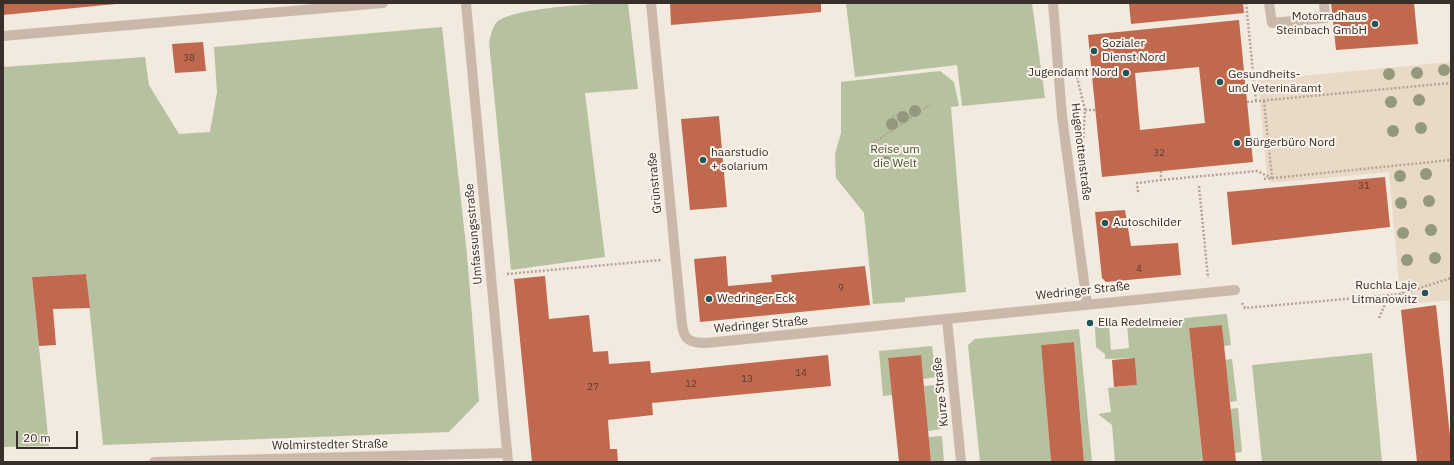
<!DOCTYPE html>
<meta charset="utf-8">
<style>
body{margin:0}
#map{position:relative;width:1454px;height:465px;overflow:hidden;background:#f2e9df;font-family:"IBM Plex Sans",sans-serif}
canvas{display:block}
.frame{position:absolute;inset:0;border:4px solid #382e2a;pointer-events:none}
.scale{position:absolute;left:16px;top:431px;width:62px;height:18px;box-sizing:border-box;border:2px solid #382e2a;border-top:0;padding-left:5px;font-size:12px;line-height:14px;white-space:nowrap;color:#382e2a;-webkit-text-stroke:3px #faf3ec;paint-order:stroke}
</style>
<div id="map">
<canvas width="1454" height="465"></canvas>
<div class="frame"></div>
<div class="scale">20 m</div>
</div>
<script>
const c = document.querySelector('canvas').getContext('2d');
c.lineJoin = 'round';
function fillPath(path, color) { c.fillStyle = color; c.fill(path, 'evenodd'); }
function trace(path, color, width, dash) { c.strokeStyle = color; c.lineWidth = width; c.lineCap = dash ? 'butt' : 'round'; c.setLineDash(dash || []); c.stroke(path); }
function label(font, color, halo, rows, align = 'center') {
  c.font = font + ' "IBM Plex Sans",sans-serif'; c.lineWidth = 4; c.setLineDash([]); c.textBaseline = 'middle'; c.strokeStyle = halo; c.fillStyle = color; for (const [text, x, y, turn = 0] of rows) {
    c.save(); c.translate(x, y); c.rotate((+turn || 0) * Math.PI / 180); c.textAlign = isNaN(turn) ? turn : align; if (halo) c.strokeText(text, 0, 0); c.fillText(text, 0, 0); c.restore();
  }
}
const green = new Path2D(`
 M607 3H628L638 89 585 93 605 257 511 270 489 42C491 36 492 28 496 23 510 8 585 5 607 3Z
 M846 3H1032L1045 98 962 106 957 65 855 77Z
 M442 27 467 255 479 401 449 432 103 445 86 274 32 277 49 446 3 447V67L145 57 149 85 179 134 210 132 217 92 214 47Z
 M940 71 954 82 959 106 951 107 966 292 905 298V302L873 304 864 213 836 178 835 154 841 133V82Z
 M1225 314 1227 315 1231 345 1224 346 1222 325 1189 328 1203 462H1115L1112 425 1099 415V414L1111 412 1108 388 1137 385 1135 358 1105 359V354L1096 347 1095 327 1109 326 1111 350 1129 348 1127 324Z
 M1079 329 1092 462H1084L1074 342 1041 345 1051 462H980L968 345 975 339Z
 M932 346 936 377 923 379 920 355 888 358 892 395 883 396 879 351Z
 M1372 353 1382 462H1262L1252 365Z
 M1232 359 1237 401 1230 402 1225 360Z
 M936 385 941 429 928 431 924 386Z
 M1238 408 1242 452 1235 453 1230 409Z
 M942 436 944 462H931L928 437Z`);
const plaza = new Path2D(`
 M1451 62V300L1401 305 1389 172 1270 183V178H1267L1258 80Z`);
const building = new Path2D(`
 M3 3H116V4L3 15Z
 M670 3H821V12L671 25Z
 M1129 3H1243L1244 13 1131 24Z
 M1331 3H1414L1418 44 1336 50Z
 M1239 20 1253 162 1102 177 1088 35ZM1199 67 1205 123 1140 130 1135 73Z
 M203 42 206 71 175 73 172 44Z
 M719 116 727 207 690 210 681 119Z
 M1385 177 1390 227 1232 245 1227 192Z
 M1125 210 1131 246 1178 243 1181 275 1106 282 1102 278 1095 212Z
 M726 256 728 286 772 282 771 275 865 266 870 305 700 322 694 259Z
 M86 274 90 308 53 309 56 345 39 346 32 277Z
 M545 276 549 319 589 315 593 352 608 351 609 364 650 361 651 373 828 355 831 386 652 403 653 415 608 420 610 449H617L618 462H532L514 279Z
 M1436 305 1451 445V462H1417L1401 310Z
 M1222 325 1236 462H1203L1189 328Z
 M1074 342 1084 462H1051L1041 345Z
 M921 355 931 462H899L888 358Z
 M1135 358 1137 385 1114 387 1112 360Z`);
const path = new Path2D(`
 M1246 3 1256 101
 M1076 73 1085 110 1083 143
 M1264 101 1272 178
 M1247 102 1451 83
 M1085 110H1095
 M897 127 891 119 901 112 911 118
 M870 145 931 104
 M1161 171V180L1257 171 1272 178
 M1264 179 1451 160
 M1199 186 1208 278
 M1138 192 1137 183 1161 180
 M507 274 661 260
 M1242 303 1245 308 1401 294 1451 278
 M1379 318 1389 295`);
const service = new Path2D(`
 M1269 3 1272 23 1325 18 1324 3`);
const minor = new Path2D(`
 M466 3 508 462
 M651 3 681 315C683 335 683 343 706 343 883 326 1059 306 1235 290
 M1053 3 1062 116 1087 304
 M3 36 383 3
 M947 319 961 462
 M154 462 507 453`);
const trees = [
 [1444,70],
 [1417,73],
 [1389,74],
 [1419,100],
 [1391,102],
 [915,111],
 [903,117],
 [892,124],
 [1421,128],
 [1393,131],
 [886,162],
 [1426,174],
 [1400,176],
 [1429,201],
 [1401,203],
 [1431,230],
 [1403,233],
 [1435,258],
 [1407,260]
];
const markers = [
 [1375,24,4,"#215558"],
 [1094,51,4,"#215558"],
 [1126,73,4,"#215558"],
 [1220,82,4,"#215558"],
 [1237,143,4,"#215558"],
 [703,160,4,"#215558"],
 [1105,223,4,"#215558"],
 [1425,293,4,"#215558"],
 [709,299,4,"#215558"],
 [1090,323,4,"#215558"]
];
const numberNames = [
 ["38",189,58],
 ["32",1159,153],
 ["31",1364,186],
 ["4",1139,269],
 ["9",841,288],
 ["14",801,373],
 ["13",747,379],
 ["12",691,384],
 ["27",593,387]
];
const poiNames = [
 ["Motorradhaus",1367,17,"right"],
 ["Steinbach GmbH",1367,31,"right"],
 ["Sozialer",1102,44],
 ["Dienst Nord",1102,58],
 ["Jugendamt Nord",1118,73,"right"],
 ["Gesundheits-",1228,75],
 ["und Veterinäramt",1228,89],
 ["Bürgerbüro Nord",1245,143],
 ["haarstudio",711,153],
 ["+ solarium",711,167],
 ["Autoschilder",1113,223],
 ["Ruchla Laje",1417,286,"right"],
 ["Litmanowitz",1417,300,"right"],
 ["Wedringer Eck",717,299],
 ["Ella Redelmeier",1098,323]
];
const parkNames = [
 ["Reise um",895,150],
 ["die Welt",895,164]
];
const streetNames = [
 ["Hugenottenstraße",1081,152,83],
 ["Grünstraße",655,183,-95],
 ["Umfassungsstraße",474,234,-95],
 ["Wedringer Straße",1083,291,-6],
 ["Wedringer Straße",761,325,-5],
 ["Kurze Straße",941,392,-96],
 ["Wolmirstedter Straße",330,445,-1]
];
fillPath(green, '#b6c19f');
fillPath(plaza, '#e9dac7');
fillPath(building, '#c1694e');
trace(path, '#b6a396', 2.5, [2, 2]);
trace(service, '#cab9ab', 10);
trace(minor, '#cab9ab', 10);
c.fillStyle = '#94987e';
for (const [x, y] of trees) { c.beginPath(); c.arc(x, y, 6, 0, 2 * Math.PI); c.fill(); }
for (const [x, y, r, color] of markers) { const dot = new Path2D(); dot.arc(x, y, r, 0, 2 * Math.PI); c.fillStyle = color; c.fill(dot); trace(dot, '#faf3ec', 1.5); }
label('10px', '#5a3d33', null, numberNames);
label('12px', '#382e2a', '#faf3ec', poiNames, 'left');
label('12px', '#48552f', '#faf3ec', parkNames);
label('12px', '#382e2a', '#faf3ec', streetNames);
</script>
